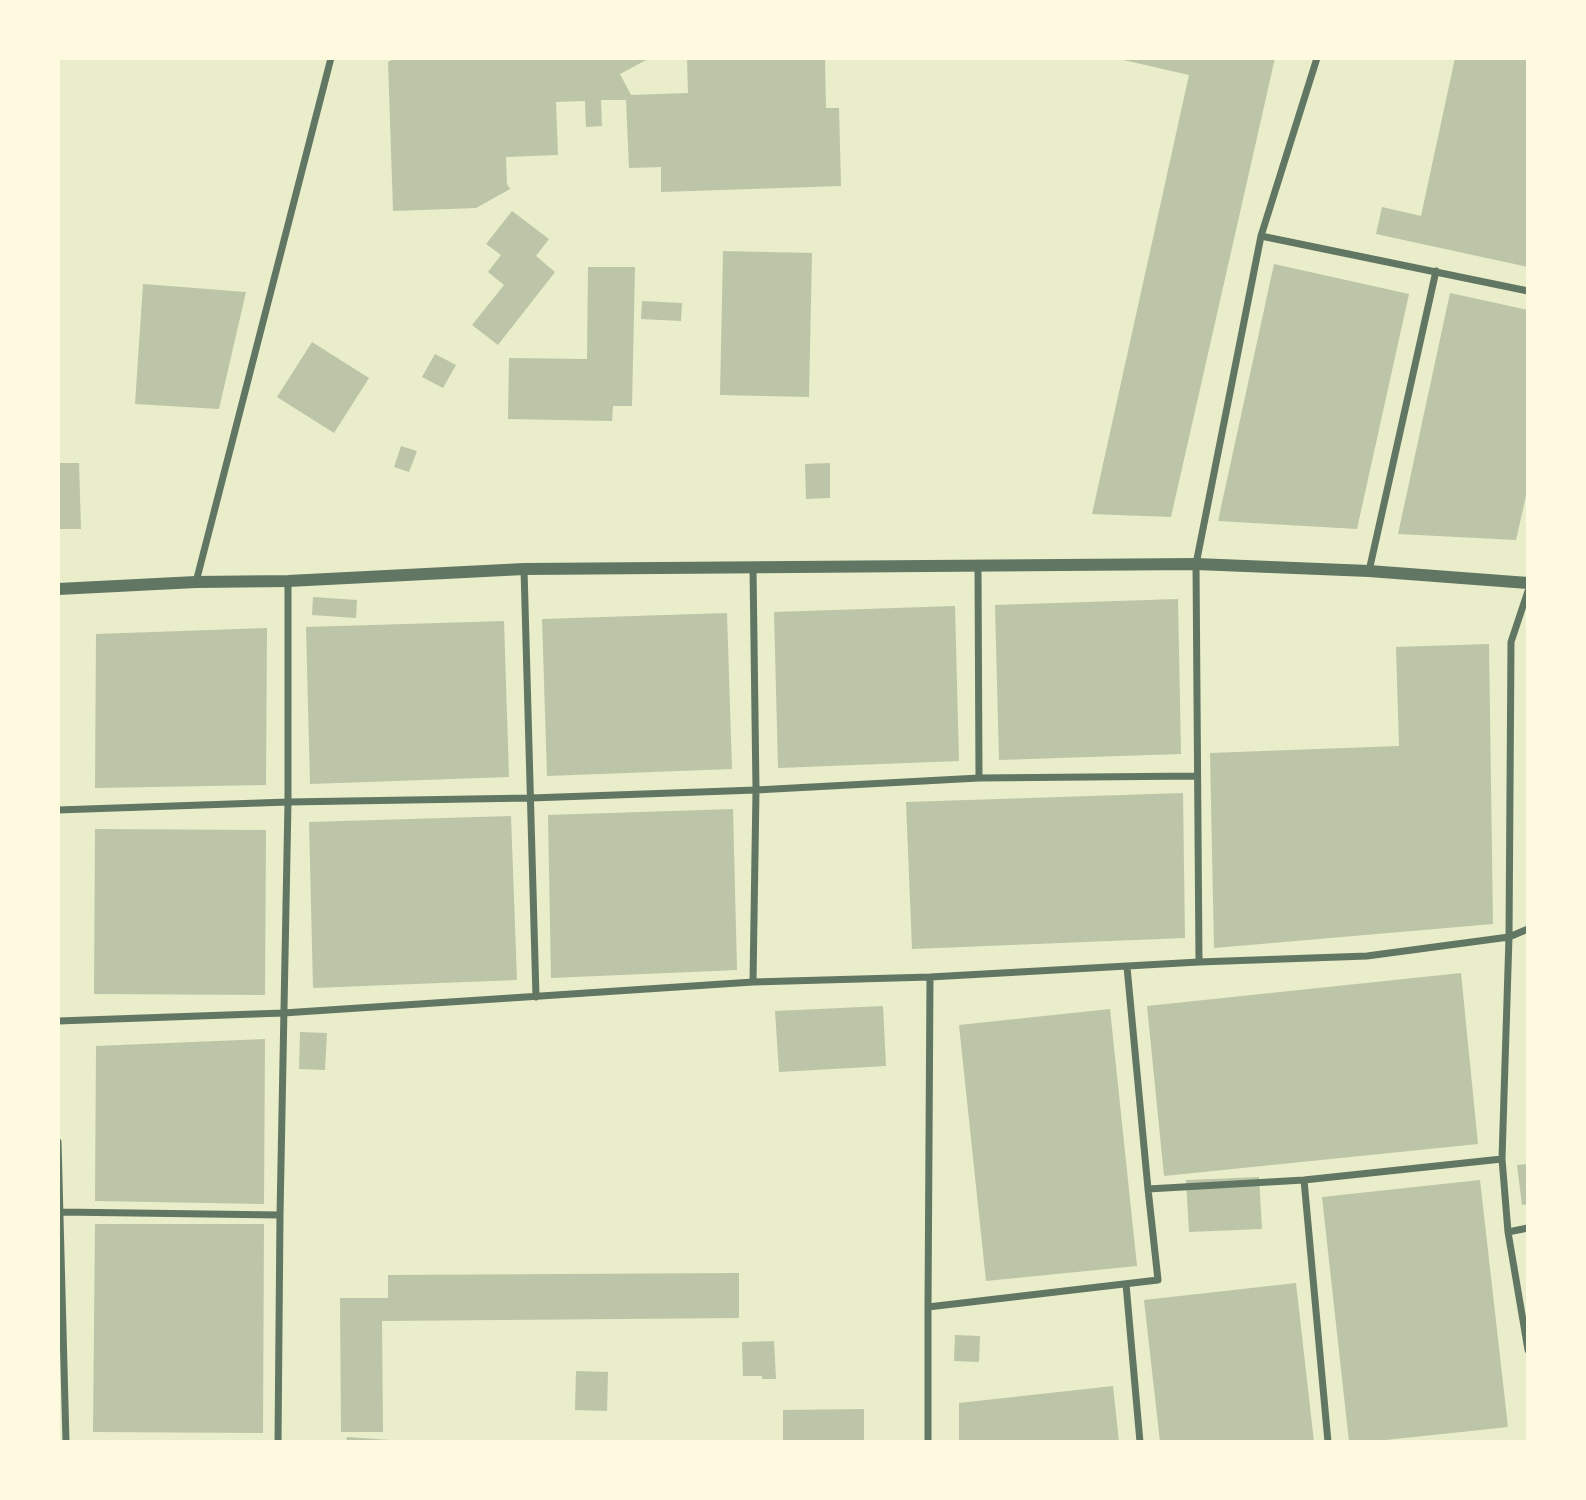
<!DOCTYPE html>
<style>
body{margin:0}
#map{position:relative;width:1586px;height:1500px;overflow:hidden;background:#e9edc9;font-family:Rubik,sans-serif}
canvas{display:block}
.frame{position:absolute;inset:0;border:60px solid #fefae0;pointer-events:none}
</style>
<div id="map">
<canvas width="1586" height="1500"></canvas>
<div class="frame"></div>
</div>
<script>
const c = document.querySelector('canvas').getContext('2d');
c.lineJoin = 'round';
function fillPath(path, color) { c.fillStyle = color; c.fill(path, 'evenodd'); }
function trace(path, color, width, dash) { c.strokeStyle = color; c.lineWidth = width; c.lineCap = dash ? 'butt' : 'round'; c.setLineDash(dash || []); c.stroke(path); }
const building = new Path2D(`
 M396 58H650L620 74 631 95 688 93 687 58H825L826 108H839L841 186 661 192V167L629 168 626 100H601L602 126 586 127 585 101 556 102 558 155 506 157 507 184 510 189 476 208 393 211 388 62Z
 M1115 58H1275L1171 517 1092 514 1189 75Z
 M1455 58H1528V267L1376 234 1382 207 1421 216Z
 M512 211 549 239 536 256 555 272 498 345 472 325 504 285 488 272 501 255 486 244Z
 M723 251 812 253 809 397 720 395Z
 M1274 264 1409 294 1357 529 1218 521Z
 M588 267H635L632 406H613L612 421 508 419 509 358 587 359Z
 M143 284 246 292 219 409 135 404Z
 M1450 293 1528 310V487L1516 540 1398 534Z
 M642 301 682 303 681 321 641 319Z
 M312 342 369 378 334 433 277 397Z
 M435 354 456 365 443 388 422 377Z
 M401 446 417 451 409 472 394 467Z
 M58 463H79L81 529H58Z
 M830 463V498L806 499 805 464Z
 M313 597 357 600 356 618 312 615Z
 M1178 599 1181 754 999 760 995 605Z
 M955 606 959 761 778 768 774 612Z
 M727 613 732 769 547 776 542 619Z
 M504 621 509 777 310 784 306 627Z
 M267 628 266 785 95 788 96 634Z
 M1489 644 1493 924 1214 948 1210 753 1399 746 1396 647Z
 M1183 793 1185 938 912 949 906 802Z
 M733 809 737 970 551 978 548 815Z
 M511 816 517 980 313 988 309 822Z
 M95 829 266 830 265 995 94 994Z
 M1461 973 1478 1144 1164 1176 1147 1006Z
 M883 1006 886 1066 779 1072 775 1011Z
 M1110 1009 1137 1266 986 1281 959 1025Z
 M300 1032 327 1033 325 1070 299 1069Z
 M265 1039 264 1204 95 1201 96 1046Z
 M1528 1164V1204L1522 1205 1517 1165Z
 M1259 1177 1262 1229 1189 1232 1186 1180Z
 M1480 1180 1508 1427 1367 1442H1349L1322 1197Z
 M95 1224H264L263 1433 93 1432Z
 M739 1273V1318L382 1321 383 1432H341L340 1298H388V1275Z
 M1296 1283 1314 1442H1160L1144 1300Z
 M955 1335 980 1336 979 1362 954 1361Z
 M774 1341 776 1379H762V1376H743L742 1342Z
 M576 1371 608 1372 607 1411 575 1410Z
 M1113 1386 1119 1442H959V1403Z
 M864 1409V1442H783V1410Z
 M347 1437 390 1440V1442H346Z`);
const minor = new Path2D(`
 M1261 236 1528 291
 M978 566 979 778
 M753 568 756 790 753 982
 M524 569 536 997
 M1369 571 1436 271
 M196 582 331 58
 M1528 591 1511 642 1509 937 1502 1159 1508 1232 1528 1350
 M58 810 288 802 531 798 756 790 979 778 1197 776
 M1199 962 1196 564 1261 236 1317 58
 M1127 967 1148 1189
 M58 1021 283 1013 753 982 930 977 1199 962 1367 956 1509 937 1528 929
 M58 1142 66 1442
 M1304 1180 1328 1442
 M60 1212 280 1215
 M1508 1232 1528 1228
 M1126 1284 1140 1442
 M928 1307 1158 1280 1148 1189 1304 1180 1502 1159
 M278 1442 280 1215 288 802V581
 M928 1442V1307L930 977`);
const tertiary = new Path2D(`
 M58 589 196 582 288 581 524 569 1196 564 1369 571 1528 583`);
fillPath(building, '#bcc5a7');
trace(minor, '#617663', 7);
trace(tertiary, '#617663', 12);
</script>
